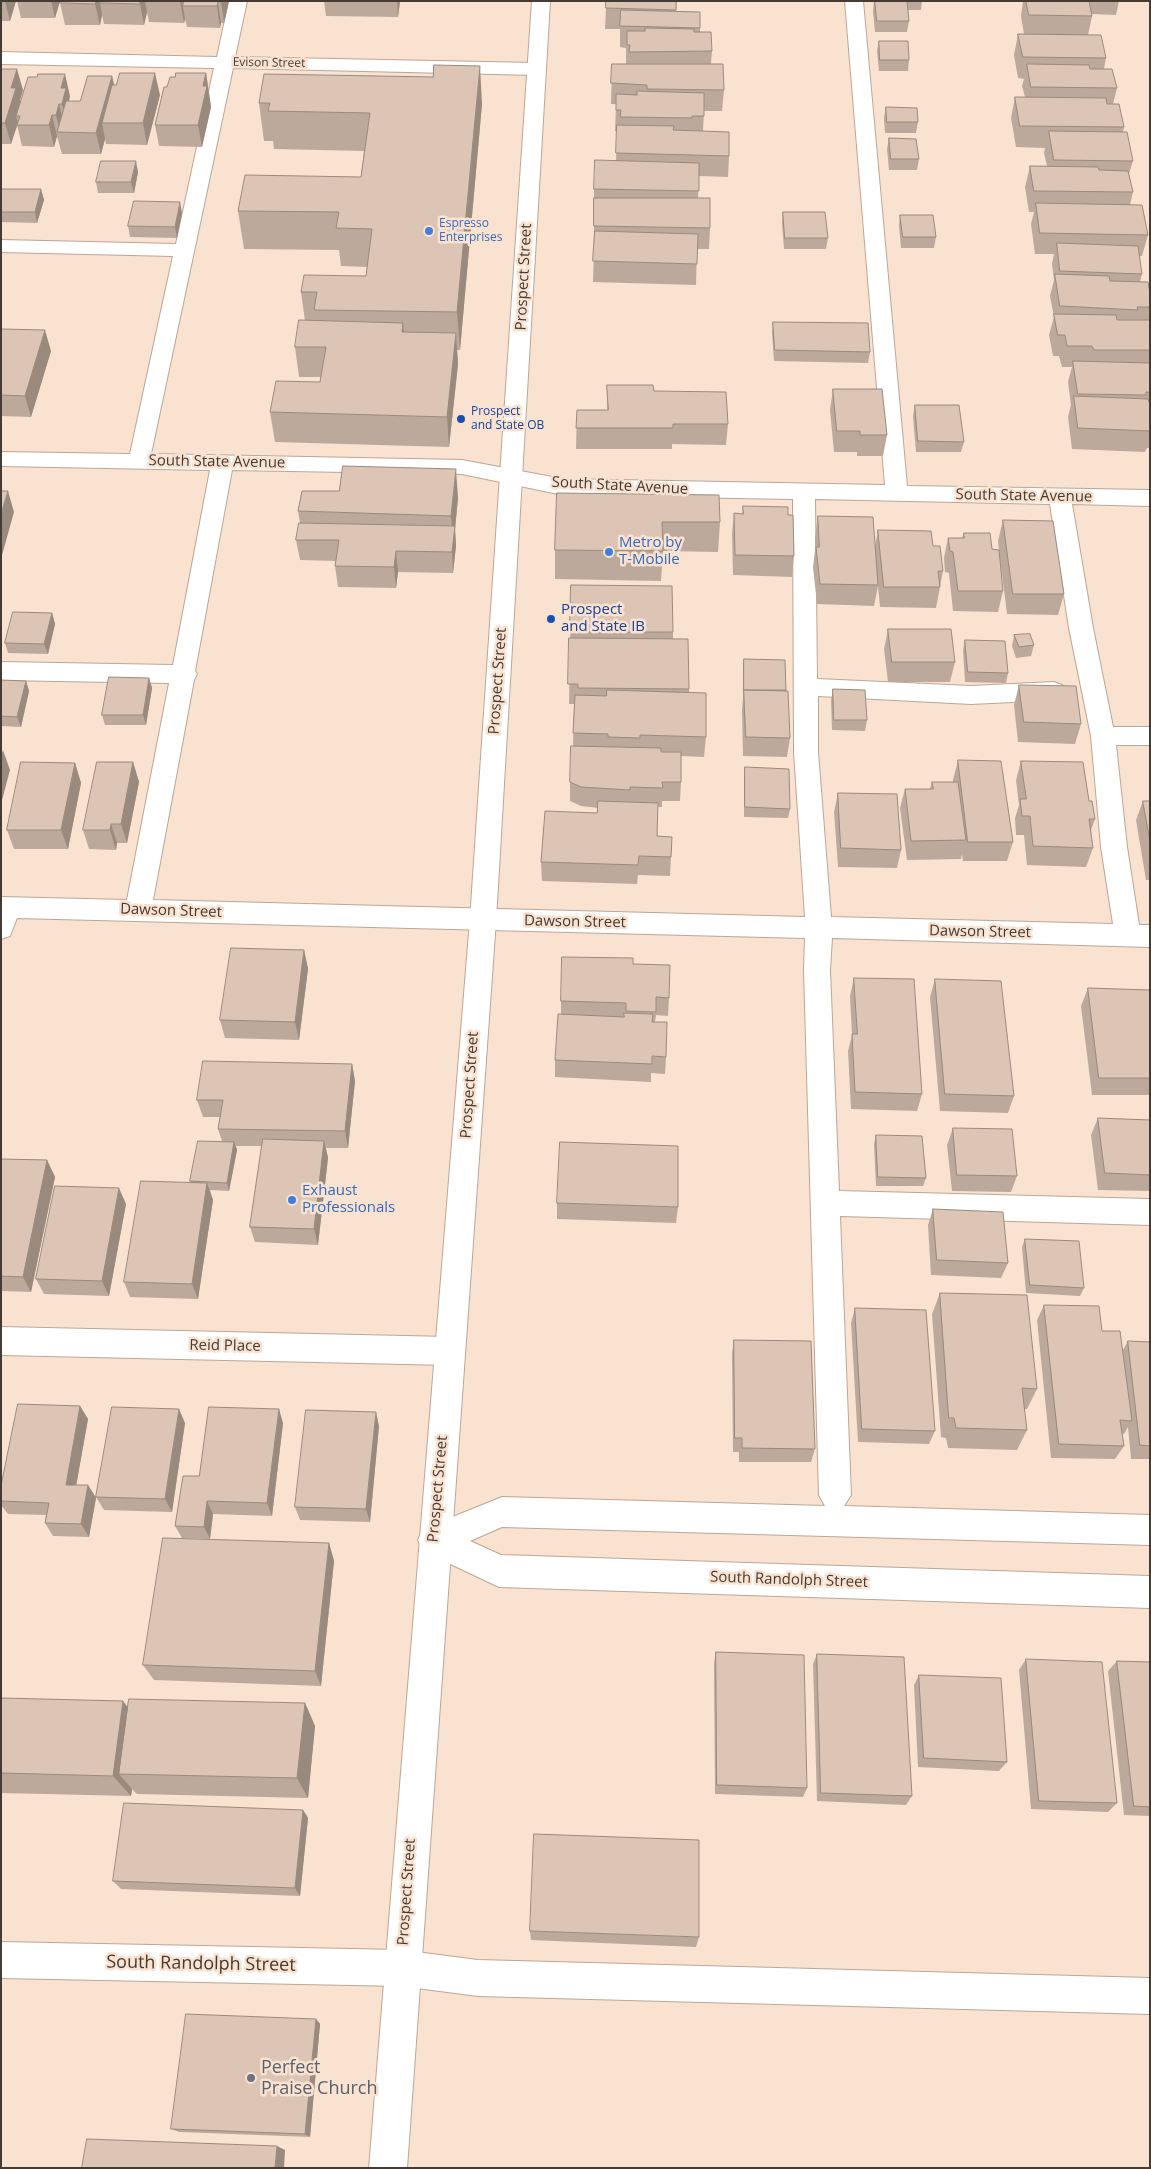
<!DOCTYPE html>
<style>
body{margin:0}
#map{position:relative;width:1151px;height:2169px;overflow:hidden;background:#fae2d1;font-family:"Open Sans",sans-serif}
canvas{display:block}
.frame{position:absolute;inset:0;border:2px solid #443b34;pointer-events:none}
</style>
<div id="map">
<canvas width="1151" height="2169"></canvas>
<div class="frame"></div>
</div>
<script>
const c = document.querySelector('canvas').getContext('2d');
c.lineJoin = 'round';
function trace(path, color, width, dash) { c.strokeStyle = color; c.lineWidth = width; c.lineCap = dash ? 'butt' : 'round'; c.setLineDash(dash || []); c.stroke(path); }
function fillPath(path, color) { c.fillStyle = color; c.fill(path, 'evenodd'); }
function label(font, color, halo, rows, align = 'center') {
  c.font = font + ' "Open Sans",sans-serif'; c.lineWidth = 5; c.setLineDash([]); c.textBaseline = 'middle'; c.strokeStyle = halo; c.fillStyle = color; for (const [text, x, y, turn = 0] of rows) {
    c.save(); c.translate(x, y); c.rotate((+turn || 0) * Math.PI / 180); c.textAlign = isNaN(turn) ? turn : align; if (halo) c.strokeText(text, 0, 0); c.fillText(text, 0, 0); c.restore();
  }
}
const minor = new Path2D(`
 M229 1H247L235 57 536 63 543 65 545 69 543 73 536 75 233 68 151 454 462 460 563 479 885 485 845 1H863L907 486 1150 490V506L1072 504 1093 628 1113 727H1150V745H1116L1127 847 1139 925H1150V947L832 938 830 970 839 1191 1150 1199V1225L840 1216 851 1495 844 1506 1150 1515V1545L502 1527 470 1541 501 1555 1150 1576V1608L499 1587 423 1551 418 1540 423 1529 502 1497 825 1506 819 1495 804 970 805 938 17 918 10 936 1 939V897L127 900 169 683 1 680V662L173 665 210 470 1 466V452L130 454 173 256 1 252V240L176 244 214 68 1 64V52L217 57ZM232 470 462 474 563 495 793 499 794 752 805 917 153 900 194 680 197 674 195 671ZM815 499 1050 504 1069 628 1091 736 1101 847 1113 924 831 917 818 752V696L971 704 1054 700 1062 697 1066 691 1062 685 1054 682 971 686 817 679Z
 M1 1327 449 1337 460 1341 464 1351 460 1361 449 1365 1 1355Z
 M1 1942 401 1950 478 1960 1150 1978V2014L478 1996 401 1986 1 1978Z`);
const major = new Path2D(`
 M532 1H550L496 920 407 2168H369L470 920Z`);
const wall = new Path2D(`
 M1 1H16L10 21H1Z
 M17 1H60L55 18H21Z
 M61 1H229L224 23H221L220 28 187 27 185 19 184 23 149 22 147 12 144 25 104 24 102 15 100 25H65L60 3Z
 M324 1H400L398 17 326 16Z
 M677 1 676 11 700 12V32L712 51 711 64 724 90 722 111H704L703 131 729 156 728 177 699 176 698 198 710 228 709 249H697L696 285 593 282 594 248V189L616 161 617 131H615L616 104H611L612 64H626V48L620 47V29H605L606 8Z
 M874 1H922L921 10H908L909 21 907 32H875L873 11Z
 M1023 1H1119L1116 15 1092 14V16L1088 35 1106 58 1104 69 1117 88 1113 104 1124 127 1123 132 1133 161 1129 174 1133 192 1130 205 1148 235 1142 256H1139L1142 274 1140 282 1150 293V316L1149 320H1150V448H1147L1145 452 1072 449 1068 417 1071 405 1068 382 1072 367H1062L1059 356H1053L1049 335 1054 317 1050 296 1054 280 1052 264 1054 254H1035L1031 224 1034 212H1029L1025 187 1030 166H1047L1044 153 1045 148 1016 147 1011 118 1015 97H1025L1022 86 1024 79 1018 78 1014 55 1018 34H1024L1021 16Z
 M879 41 909 60 908 71H879L877 51Z
 M1 69 23 90 20 100V102L70 96 69 101H80L112 76 114 85 160 95 147 145 106 144 105 139 101 154H62L57 136 54 147 22 146 17 125 11 144H1Z
 M206 73 211 107 202 147 159 146 155 125 167 87Z
 M259 103 482 104 460 350H457L458 364 449 447 275 442 270 412 320 382 321 377H299L295 347 305 321 301 292 366 276 367 267 341 266 339 250 244 249 238 211 361 177 364 151 274 149 273 141H264Z
 M886 107 918 122 916 133H885L884 118Z
 M889 138 919 159 917 170H889L887 149Z
 M138 172 134 193H98L96 182Z
 M1 189H41L44 200 37 223 1 222Z
 M783 212 828 238 826 249H784L782 223Z
 M182 213 177 238 130 237 128 226Z
 M900 215 936 237 934 248H901L899 225Z
 M773 322 870 352 868 363 774 361 772 333Z
 M1 329 51 351 31 417 1 416Z
 M607 385 654 391 728 424 726 445 672 444V449H576L577 410H607Z
 M833 389 887 435 883 456H857V452H834L830 410Z
 M915 405 964 442 961 452H916L913 416Z
 M557 493 720 522 718 552 663 551 661 581 555 579V550Z
 M458 498 455 529 456 546 453 573 398 572 396 588 338 587 335 566 336 561 300 560 296 540 300 523 298 511Z
 M743 506 788 515 794 556 792 577 733 575 732 534 734 513 742 514Z
 M818 516 875 546 878 530 933 546 943 571 936 608 880 607 878 586 874 606 817 604 813 567 815 550V537Z
 M1003 520 1064 594 1058 615 1007 614 1000 557 1003 591 998 612 953 611 949 573 945 572 944 558 948 538H962L964 533 992 549 999 550 998 541Z
 M571 585 673 632V639L689 689V692L706 737 704 757 681 756V782L680 801H662V807H658L657 836 672 837 670 876 638 875 637 884 542 881 541 862 597 813 598 808 581 806 570 801V782L573 746 574 704H569Z
 M52 613 55 624 48 654 8 653 5 643Z
 M888 629 955 662 950 682H888L884 649Z
 M1014 635 1034 645 1031 656 1016 658 1012 646Z
 M965 640 1008 673 1006 683 965 682 963 650Z
 M744 659 785 660 786 691 790 738 787 757 743 756 742 710 743 699V669Z
 M149 678 152 688 146 725H105L102 715Z
 M1 680 26 681 29 691 21 727 1 726Z
 M1019 685 1081 724 1075 744 1018 742 1014 705Z
 M833 689 867 720 865 731 832 730 831 700Z
 M958 760 1013 842 1007 861H963L962 854 961 859 907 860 900 808 905 789H930L932 782H953V780Z
 M1021 761 1089 801 1095 819 1091 830 1093 848 1086 867 1027 865 1024 835H1016L1015 818 1019 805 1016 780Z
 M133 762 139 782 127 843H117L116 850 89 849 83 830Z
 M75 763 81 783 68 849H14L7 830Z
 M745 767 790 809 788 818 744 817V777Z
 M838 793 901 850 897 868 838 867 834 812Z
 M1143 801H1150V880H1146L1136 820Z
 M304 950 308 969 299 1040 225 1038 220 1020Z
 M633 964 669 998 668 1016 656 1015 655 1022 666 1057 665 1074 651 1073V1082L555 1077V1060L561 1014V1001Z
 M854 978 922 1094 917 1111 851 1109 848 1051 852 1035 850 996Z
 M935 979 1014 1096 1008 1113 940 1111 930 997Z
 M1088 988 1150 990V1095H1092L1081 1006Z
 M352 1064 355 1081 348 1148H326L328 1158 318 1245 255 1242 250 1227 262 1146H236L237 1150 229 1191 210 1190 213 1200 198 1299 130 1297 124 1282 190 1183V1181L222 1141 218 1129 220 1117H203L197 1100Z
 M1098 1118 1150 1120V1191L1098 1190 1091 1135Z
 M953 1128 1017 1176 1011 1192 952 1191 947 1145Z
 M876 1135 926 1178 923 1186H876L874 1144Z
 M1 1159 47 1160 55 1177 31 1292 1 1291Z
 M557 1203 678 1207 676 1223 557 1219Z
 M126 1204 109 1296 44 1294 36 1279Z
 M933 1209 1008 1263 1001 1278 931 1275 928 1225Z
 M1025 1239 1084 1288 1080 1296 1026 1293 1022 1247Z
 M940 1293 1037 1389 1027 1409H1024L1027 1430 1017 1450 948 1448 946 1438 941 1437 932 1314Z
 M1044 1305 1102 1331 1123 1350 1128 1341 1150 1342V1459H1131L1128 1427 1124 1434H1122L1124 1446 1115 1459 1051 1458 1037 1320Z
 M855 1308 935 1431 929 1444 858 1442 851 1323Z
 M734 1340 815 1449 811 1462H739V1452H733L732 1354Z
 M80 1406 88 1419 76 1485H88L96 1498 89 1537 53 1536 45 1523 46 1515 8 1514 1 1505V1486Z
 M185 1423 172 1512 104 1510 96 1497Z
 M283 1423 272 1516 213 1514 210 1539 182 1538 175 1526 199 1476Z
 M379 1426 370 1522 300 1520 295 1507Z
 M329 1543 334 1561 321 1686 154 1680 143 1665Z
 M716 1652 807 1788 803 1797 715 1794 714 1663Z
 M817 1654 912 1796 906 1805 817 1801 813 1664Z
 M1026 1659 1117 1803 1108 1812 1031 1809 1019 1670Z
 M1117 1661 1150 1662V1816L1124 1815 1108 1671Z
 M919 1675 1007 1762 999 1771 918 1767 914 1685Z
 M1 1698 128 1708 305 1703 315 1726 308 1798 137 1794 132 1789 131 1796 1 1793Z
 M303 1810 308 1818 300 1896 121 1889 113 1881Z
 M530 1931 699 1937 696 1947 531 1940Z
 M316 2019 320 2024 310 2137 179 2132 171 2129Z`);
const shadedWall = new Path2D(`
 M5 1H16L10 21Z
 M51 1H60L55 18Z
 M96 1H106L100 3 102 15 100 25 95 4Z
 M140 1H145L147 12 144 25 140 4Z
 M180 1H182L185 19 184 23Z
 M221 1H229L224 23Z
 M397 1H400L398 17Z
 M218 2 221 23 220 28 217 6Z
 M480 66 482 104 460 350 457 312Z
 M17 69 23 90 20 100 22 109 16 116 18 123 11 144 5 123 11 88Z
 M155 73 160 95 147 145 143 123Z
 M206 73 211 107 202 147 198 125 203 86Z
 M65 74 70 96 69 100 71 109 67 125 62 104 61 88Z
 M112 76 117 97 102 123 105 139 101 154 96 133Z
 M59 104 64 125 60 132 56 115Z
 M52 115 57 136 54 147 49 125Z
 M136 161 138 172 134 193 131 182Z
 M41 189 44 200 37 223 35 212Z
 M180 202 182 213 177 238 175 227Z
 M403 323 406 353 402 332Z
 M45 330 51 351 31 417 25 396Z
 M456 333 458 364 449 447 447 417Z
 M456 469 458 498 455 529 456 546 453 573 452 552 453 543 451 516Z
 M8 491 14 512 1 559V514Z
 M396 551 398 572 396 588 394 567Z
 M52 613 55 624 48 654 44 644Z
 M149 678 152 688 146 725 143 715Z
 M26 681 29 691 21 727 17 717Z
 M3 750 10 770 1 804V756Z
 M133 762 139 782 127 843 121 824Z
 M75 763 81 783 68 849 61 830Z
 M111 824 117 843 116 850 110 830Z
 M304 950 308 969 299 1040 295 1022Z
 M352 1064 355 1081 348 1148 345 1131Z
 M324 1141 328 1158 318 1245 314 1229Z
 M234 1142 237 1150 229 1191 227 1183Z
 M47 1160 55 1177 31 1292 23 1277Z
 M207 1183 213 1200 198 1299 192 1284Z
 M119 1188 126 1204 109 1296 102 1281Z
 M80 1406 88 1419 74 1498 66 1485Z
 M179 1409 185 1423 172 1512 165 1499Z
 M279 1409 283 1423 272 1516 267 1503Z
 M376 1412 379 1426 370 1522 366 1509Z
 M88 1485 96 1498 89 1537 81 1524Z
 M207 1501 213 1514 210 1539 204 1527Z
 M329 1543 334 1561 321 1686 315 1671Z
 M123 1701 141 1724 119 1774 132 1789 131 1796 113 1776Z
 M305 1703 315 1726 308 1798 297 1778Z
 M303 1810 308 1818 300 1896 295 1888Z
 M316 2019 320 2024 310 2137 305 2134Z
 M277 2146 285 2150 284 2168H275Z`);
const building = new Path2D(`
 M61 1H96L95 4 60 3Z
 M100 1H140V4L100 3Z
 M184 1H221L218 2 217 6H183Z
 M606 1H676V10L606 8Z
 M875 1H907L909 21H877Z
 M1026 1H1089L1092 16 1029 15Z
 M621 10 700 12V28L620 26Z
 M645 28 694 29V32H711L712 51 629 52 630 45H627V31H645Z
 M1018 34 1101 35 1106 58 1023 57Z
 M879 41H908L909 60H880Z
 M612 64H723L724 90 647 89V85L611 83Z
 M1027 64 1089 65 1090 69H1112L1117 88 1031 87Z
 M434 65 480 66 457 312 314 310 317 292H301L304 275 366 276 372 229 336 228 339 212 238 211 245 175 361 177 370 113 268 111 270 103H259L264 74 433 77Z
 M1 69H17L11 88H16L5 123H1Z
 M120 73H155L143 123H102L112 85H116Z
 M176 73H206L203 86H207L198 125H155L164 87H167L170 77H175Z
 M38 74H65L61 88H66L62 104H59L56 115H52L49 125H17L20 116H16L28 77H37Z
 M88 76H112L96 133 57 132 66 101H80Z
 M637 91 704 93V116H692V118L620 117 621 110H616V94L637 95Z
 M1015 97 1106 98 1107 104H1119L1124 127 1020 126Z
 M886 107 917 108 918 122H887Z
 M617 125 674 126 673 130 729 132V156L616 153Z
 M1049 131 1127 132 1133 161 1054 160Z
 M889 138 916 139 919 159H891Z
 M595 160 699 163V191L594 189Z
 M101 161H136L131 182H96Z
 M1030 166 1098 167 1099 170 1128 171 1133 192 1034 191Z
 M1 189H41L35 212H1Z
 M594 198H710V228L594 226Z
 M134 201 180 202 175 227 128 226Z
 M1036 203 1142 205 1148 235 1040 233Z
 M783 212H825L828 238H785Z
 M900 215H933L936 237H903Z
 M595 231 698 234 697 264 593 261Z
 M1057 243 1138 246 1142 274 1060 271Z
 M1055 274 1109 276 1110 281 1148 282 1150 293V307H1137L1138 310 1060 306Z
 M1054 314 1116 315 1117 320H1150V350H1094L1092 346H1067L1065 335H1058Z
 M299 320 403 323 402 332 456 333 447 417 270 412 276 381 320 382 326 347H295Z
 M773 322 868 323 870 352 775 350Z
 M1 329 45 330 25 396 1 395Z
 M1073 361 1150 363V392H1146V395L1078 394Z
 M607 385H653L654 391 726 392 728 424H673V428H576L577 410H608Z
 M833 389H882L887 435H860V431H837Z
 M1074 396 1148 399 1149 402H1150V431L1078 428Z
 M915 405H959L964 442 918 441Z
 M343 466 456 469 451 516 298 511 302 491H339Z
 M1 491H8L1 514Z
 M557 493 719 495 720 522H662L663 551 555 550Z
 M743 506 788 507V515H793L794 556 735 555 734 513 743 514Z
 M818 516 873 517 878 585 820 584 816 547H819Z
 M1003 520 1053 521 1064 594H1013Z
 M299 523 455 526 452 552 396 551 394 567 335 566 339 540H296Z
 M878 530 931 531 933 546H940L943 571H938L940 587H884Z
 M964 533H990L992 549 999 550 1003 591H958L953 552 950 551 948 538H964Z
 M571 585 672 586 673 632H583L582 628H570Z
 M13 612 52 613 44 644 5 643Z
 M888 629H951L955 662H892Z
 M1030 634 1034 645 1019 647 1014 635Z
 M569 638 688 639 689 689 578 688V684H568Z
 M965 640 1005 641 1008 673 968 672Z
 M744 659 785 660 786 690H744Z
 M109 677 149 678 143 715H102Z
 M1 680 26 681 17 717 1 716Z
 M1019 685 1076 686 1081 724 1024 722Z
 M833 689 865 690 867 720H834Z
 M607 690 706 693V737L640 735V738L608 737V734L573 733 575 695 606 696Z
 M744 690 788 691 790 738 746 737Z
 M571 746 661 748V752H681V782H662L663 788 630 787V790L581 787 570 782Z
 M958 760 1001 761 1013 842H968Z
 M1021 761 1083 762 1089 801H1092L1095 819H1089L1093 848 1033 846 1030 816H1022L1020 799H1026Z
 M21 762 75 763 61 830H7Z
 M97 762H133L121 824H111L110 830H83Z
 M745 767 789 769 790 809 745 807Z
 M932 782H958L966 840 911 841 905 789H933Z
 M838 793 897 794 901 850 841 848Z
 M598 801 658 803 657 836 672 837 671 857 639 856 638 865 541 862 545 811 597 813Z
 M1143 801H1150V841Z
 M231 948 304 950 295 1022 220 1020Z
 M562 957 633 958V964L670 965 669 998 656 997V1012L626 1011V1003L561 1001Z
 M854 978 914 979 922 1094 855 1092 852 1034H857Z
 M935 979 1001 981 1014 1096 945 1094Z
 M1088 988 1150 990V1078H1099Z
 M624 1013 653 1014 652 1022H667L666 1057 652 1056V1064L555 1060 558 1014 624 1017Z
 M203 1061 352 1064 345 1131 218 1129 223 1100H197Z
 M1098 1118 1150 1120V1175L1105 1173Z
 M953 1128 1012 1129 1017 1176 957 1175Z
 M876 1135 922 1136 926 1178 878 1177Z
 M263 1139 324 1141 314 1229 250 1227Z
 M198 1141 234 1142 227 1183 190 1181Z
 M560 1142 678 1146V1207L557 1203Z
 M1 1159 47 1160 23 1277 1 1276Z
 M141 1181 207 1183 192 1284 124 1282Z
 M55 1186 119 1188 102 1281 36 1279Z
 M933 1209 1003 1212 1008 1263 937 1260Z
 M1025 1239 1079 1241 1084 1288 1030 1285Z
 M940 1293 1027 1295 1037 1389 1022 1388 1027 1430 956 1428 954 1418H949Z
 M1044 1305 1099 1306 1102 1331H1120L1132 1421 1120 1420 1124 1446 1059 1444Z
 M855 1308 926 1310 935 1431 862 1429Z
 M734 1340 811 1341 815 1449 742 1448V1438H735Z
 M1128 1341 1150 1342V1446L1140 1445Z
 M18 1404 80 1406 66 1485H88L81 1524 45 1523 49 1503 1 1501V1486Z
 M112 1407 179 1409 165 1499 96 1497Z
 M209 1407 279 1409 267 1503 207 1501 204 1527 175 1526 183 1476H199Z
 M306 1410 376 1412 366 1509 295 1507Z
 M163 1538 329 1543 315 1671 143 1665Z
 M716 1652 804 1655 807 1788 717 1785Z
 M817 1654 904 1657 912 1796 821 1793Z
 M1026 1659 1102 1662 1117 1803 1039 1801Z
 M1117 1661 1150 1662V1807L1134 1806Z
 M919 1675 1001 1678 1007 1762 924 1758Z
 M1 1698 123 1701 113 1776 1 1773Z
 M129 1699 305 1703 297 1778 119 1774Z
 M124 1803 303 1810 295 1888 113 1881Z
 M534 1834 699 1840V1937L530 1931Z
 M186 2014 316 2019 305 2134 171 2129Z
 M87 2139 277 2146 275 2168H82Z`);
const markers = [
 [429,231,5,"#3f7fe0"],
 [461,419,5,"#1a4fb4"],
 [609,552,5,"#3f7fe0"],
 [551,619,5,"#1a4fb4"],
 [292,1200,5,"#3f7fe0"],
 [251,2078,5,"#6b7280"]
];
const farStreetnames = [
 ["Evison Street",269,63,1]
];
const farShopnames = [
 ["Espresso",439,224],
 ["Enterprises",439,238]
];
const farTransitnames = [
 ["Prospect",471,412],
 ["and State OB",471,426]
];
const streetNames = [
 ["Prospect Street",524,277,-87],
 ["South State Avenue",217,462,1],
 ["South State Avenue",620,486,3],
 ["South State Avenue",1024,496,1],
 ["Prospect Street",498,681,-86],
 ["Dawson Street",171,911,2],
 ["Dawson Street",575,922,1],
 ["Dawson Street",980,932,1],
 ["Prospect Street",470,1085,-86],
 ["Reid Place",225,1346,1],
 ["Prospect Street",438,1489,-85],
 ["South Randolph Street",789,1580,2],
 ["Prospect Street",407,1892,-86]
];
const shopNames = [
 ["Metro by",619,543],
 ["T-Mobile",619,560],
 ["Exhaust",302,1191],
 ["Professionals",302,1208]
];
const transitNames = [
 ["Prospect",561,610],
 ["and State IB",561,627]
];
const nearStreetnames = [
 ["South Randolph Street",201,1964,1]
];
const nearWorshipnames = [
 ["Perfect",261,2068],
 ["Praise Church",261,2089]
];
trace(minor, '#bca696', 2);
trace(major, '#bca696', 2);
fillPath(minor, '#fff');
fillPath(major, '#fff');
fillPath(wall, '#bda99b');
fillPath(shadedWall, '#9a8a7e');
fillPath(building, '#dcc5b4');
trace(building, '#9a8a7e', 1);
for (const [x, y, r, color] of markers) { const dot = new Path2D(); dot.arc(x, y, r, 0, 2 * Math.PI); c.fillStyle = color; c.fill(dot); trace(dot, '#fae2d1', 2); }
label('12px', '#443b34', '#fae2d1', farStreetnames);
label('12px', '#366cbe', '#fae2d1', farShopnames, 'left');
label('12px', '#164399', '#fae2d1', farTransitnames, 'left');
label('15px', '#443b34', '#fae2d1', streetNames);
label('15px', '#366cbe', '#fae2d1', shopNames, 'left');
label('15px', '#164399', '#fae2d1', transitNames, 'left');
label('18px', '#443b34', '#fae2d1', nearStreetnames);
label('18px', '#5b616d', '#fae2d1', nearWorshipnames, 'left');
</script>
